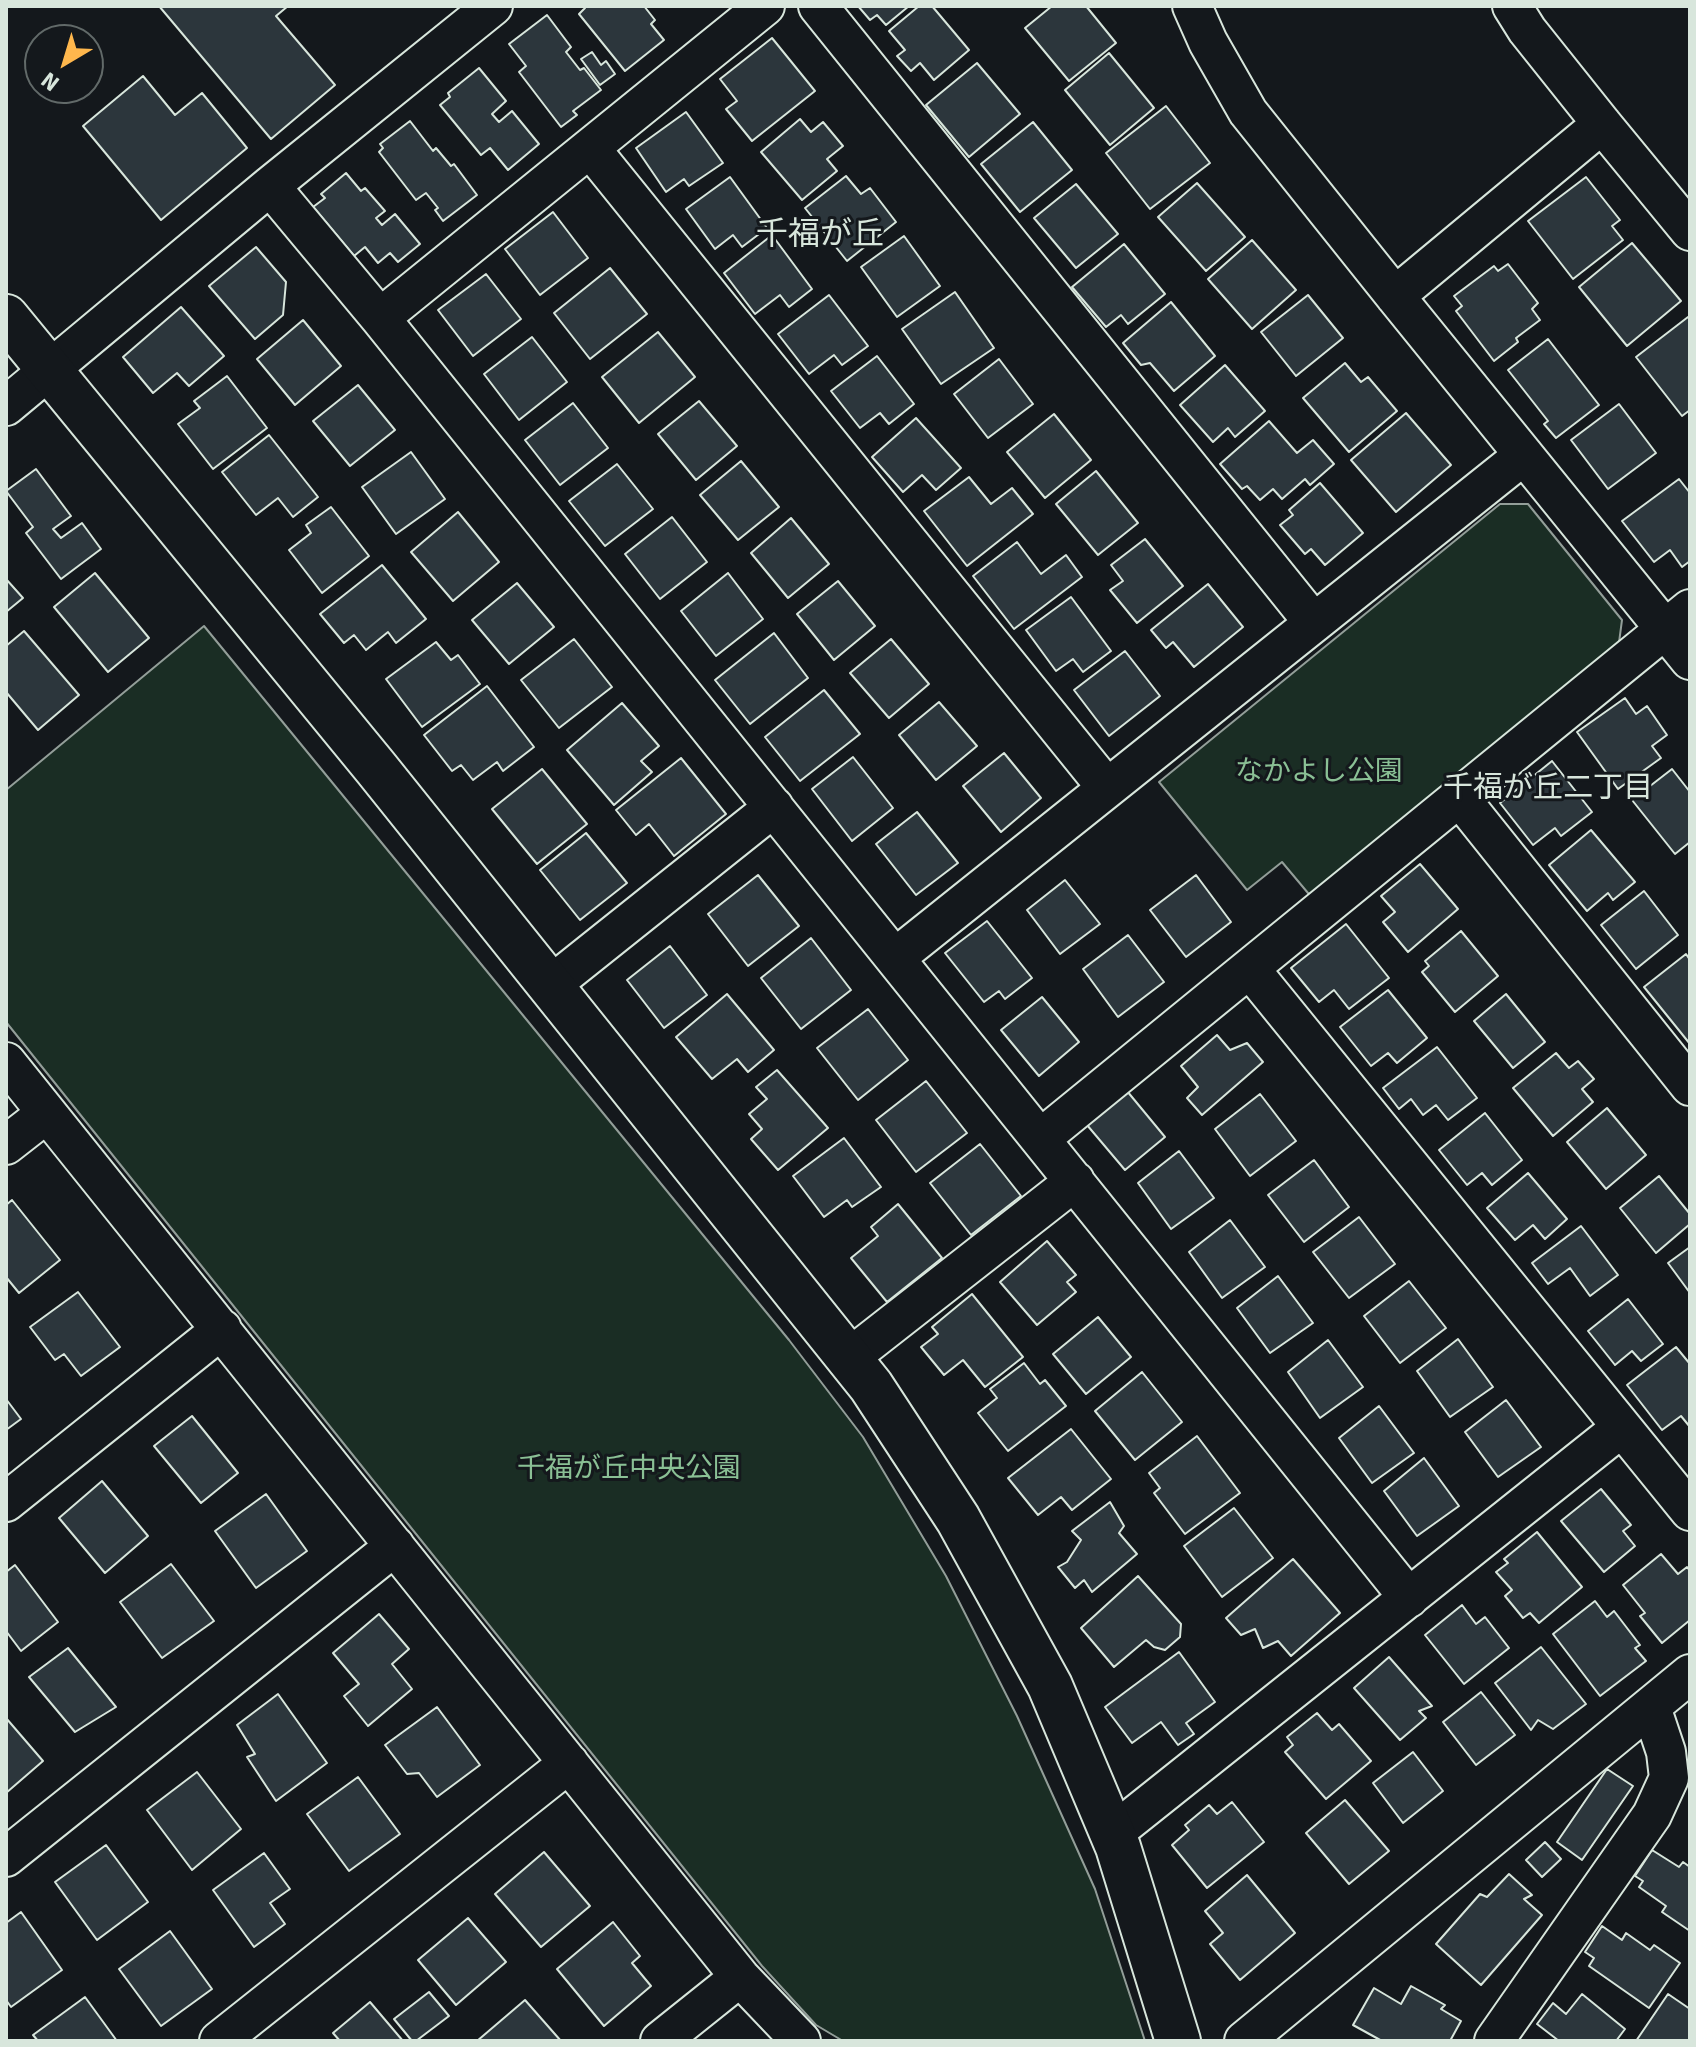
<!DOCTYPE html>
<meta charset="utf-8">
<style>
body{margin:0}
#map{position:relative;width:1696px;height:2047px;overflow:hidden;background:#14181c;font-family:Signika,sans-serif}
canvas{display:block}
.frame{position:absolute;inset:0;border:8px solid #d8e6dc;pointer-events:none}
.north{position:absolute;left:24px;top:24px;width:80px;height:80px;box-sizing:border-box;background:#14181c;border:2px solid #626a69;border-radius:50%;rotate:218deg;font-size:22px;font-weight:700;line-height:32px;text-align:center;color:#d8e6dc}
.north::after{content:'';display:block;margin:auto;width:28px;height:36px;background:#ffb74d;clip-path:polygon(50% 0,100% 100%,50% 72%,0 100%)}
</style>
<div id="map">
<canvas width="1696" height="2047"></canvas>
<div class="frame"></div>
<div class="north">N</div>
</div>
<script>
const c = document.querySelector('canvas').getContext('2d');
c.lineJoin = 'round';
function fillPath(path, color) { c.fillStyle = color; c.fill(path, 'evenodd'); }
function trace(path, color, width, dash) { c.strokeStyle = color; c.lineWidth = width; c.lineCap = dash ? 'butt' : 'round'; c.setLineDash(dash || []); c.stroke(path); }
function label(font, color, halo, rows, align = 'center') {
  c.font = font + ' Signika,"Noto Sans JP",sans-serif'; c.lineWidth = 6; c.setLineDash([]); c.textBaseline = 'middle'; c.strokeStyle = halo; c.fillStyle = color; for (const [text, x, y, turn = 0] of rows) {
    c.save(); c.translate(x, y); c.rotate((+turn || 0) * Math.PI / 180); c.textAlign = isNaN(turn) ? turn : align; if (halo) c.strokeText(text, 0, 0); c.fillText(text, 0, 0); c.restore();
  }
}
const green = new Path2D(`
 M1500 504H1528L1622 620 1618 650 1313 899 1282 862 1247 890 1159 782Z
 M204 626 789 1340 863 1437 946 1576 1017 1716 1095 1889 1145 2041H843L816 2025 762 1966 6 1022V790Z`);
const building = new Path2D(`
 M159 6H288L276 16 335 85 271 139Z
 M583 6H644L655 20 651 24 664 40 625 71 579 14 585 8Z
 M858 6H909L886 25 877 15 870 20Z
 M919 6H932L969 50 934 80 920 63 911 71 897 56 905 50 889 31Z
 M1052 6H1086L1116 43 1069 81 1025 28Z
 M547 15 571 47 566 52 580 70 584 68 601 90 573 111 577 115 561 127 519 72 526 66 509 44Z
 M772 38 815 91 752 141 726 109 737 101 720 79Z
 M592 52 601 65 606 61 615 74 600 85 581 59Z
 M1109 53 1154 108 1110 145 1065 90Z
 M977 63 1020 114 969 157 926 105Z
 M479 68 506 101 492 114 499 122 512 111 539 144 508 170 490 148 481 155 440 105 450 97 448 93Z
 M143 76 175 115 202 93 247 148 161 220 83 126Z
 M1166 106 1210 163 1150 209 1106 153Z
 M686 112 723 163 689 186 684 179 666 192 636 148Z
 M800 119 811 132 823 122 843 146 827 159 837 171 802 200 761 152Z
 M410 121 433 151 436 148 451 166 454 164 477 195 443 221 435 210 438 208 426 193 416 200 379 152 383 148 380 144Z
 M1033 122 1072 170 1020 212 981 164Z
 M346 173 361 191 365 188 385 211 376 218 382 225 395 214 420 244 398 262 390 253 378 263 365 247 354 256 313 207 325 198 321 194Z
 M846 176 861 194 870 188 896 222 847 261 805 208Z
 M730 177 767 228 742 247 733 235 715 249 686 209Z
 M1586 177 1620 220 1612 226 1623 240 1573 279 1528 221Z
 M1197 183 1245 237 1206 271 1158 217Z
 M1076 184 1118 234 1076 268 1034 218Z
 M553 212 588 258 540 295 505 249Z
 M772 235 812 289 789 307 780 295 755 314 724 273Z
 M904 236 940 286 897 317 861 267Z
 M1252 240 1296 290 1252 329 1208 279Z
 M1632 243 1681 301 1627 346 1579 287Z
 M1124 244 1165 294 1128 324 1121 315 1106 327 1072 287Z
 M256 247 286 282 283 315 255 339 209 286Z
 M1508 264 1538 303 1532 309 1540 320 1516 338 1518 342 1494 361 1456 311 1462 306 1454 296 1494 266 1498 271Z
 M610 268 647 314 590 359 554 313Z
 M486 274 521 319 473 356 438 310Z
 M955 292 994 348 941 384 902 329Z
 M829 295 868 346 842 365 834 355 809 374 778 334Z
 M1308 295 1343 338 1296 376 1261 332Z
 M1171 302 1215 356 1174 391 1150 363 1141 365 1123 343Z
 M181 307 224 356 189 386 177 373 153 393 123 357Z
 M1688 317 1690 320V410L1682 416 1636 357Z
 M303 320 341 366 295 405 257 359Z
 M658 332 695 377 639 423 602 377Z
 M532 337 567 382 519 420 484 374Z
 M1548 339 1599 405 1556 438 1544 424 1548 421 1508 370Z
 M877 356 914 404 889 424 880 413 860 428 831 391Z
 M999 359 1033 404 988 438 954 394Z
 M1345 363 1361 382 1368 377 1397 411 1349 452 1303 398Z
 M1225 365 1265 411 1235 437 1228 428 1213 442 1180 405Z
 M227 376 267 428 213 469 178 424 200 408 194 401Z
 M358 385 395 430 350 466 313 421Z
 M699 401 737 446 696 480 658 434Z
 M573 403 608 448 560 485 525 440Z
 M1619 404 1656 453 1608 489 1571 440Z
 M1406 413 1451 465 1396 512 1351 460Z
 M1054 414 1091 460 1045 498 1007 452Z
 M916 418 961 468 936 490 922 475 903 492 872 457Z
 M1269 421 1297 453 1313 440 1334 464 1310 485 1305 479 1282 499 1273 489 1260 500 1247 486 1242 489 1220 464Z
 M269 435 318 497 293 517 278 498 256 515 222 472Z
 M411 452 445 499 396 534 362 487Z
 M741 461 779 507 738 540 700 495Z
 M617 464 653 509 605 546 569 501Z
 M36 469 71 516 53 529 61 538 82 523 101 549 61 579 26 533 33 527 6 491Z
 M1096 471 1138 523 1098 555 1056 504Z
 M969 477 991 504 1012 488 1033 514 967 566 924 511Z
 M1679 479 1690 493V561L1682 567 1670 550 1654 562 1622 521Z
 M1320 483 1363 533 1325 565 1311 549 1305 554 1280 525 1293 515 1289 510Z
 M331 507 369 556 322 593 289 550 311 533 306 525Z
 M458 512 499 562 453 601 411 552Z
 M672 517 707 562 660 599 625 554Z
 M791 518 829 564 788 598 751 553Z
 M1145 539 1183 586 1137 623 1110 590 1123 581 1111 565Z
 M1017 542 1041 574 1066 555 1082 577 1014 629 973 576Z
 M382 565 426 619 396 643 388 632 366 650 354 635 344 643 320 614Z
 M95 573 149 638 108 672 54 607Z
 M728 573 763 619 716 656 681 611Z
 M6 579 23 598 6 612Z
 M838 581 875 626 834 660 797 614Z
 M517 583 554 627 509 664 472 620Z
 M1208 584 1243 627 1194 667 1173 642 1166 648 1151 630Z
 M1071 597 1111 651 1083 672 1073 659 1056 671 1026 630Z
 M24 631 79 695 38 730 6 692V646Z
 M774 633 808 678 750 724 715 680Z
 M574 639 612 687 559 728 521 680Z
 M891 639 929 684 889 718 850 673Z
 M436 642 451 660 458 655 480 684 422 727 386 679Z
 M1125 651 1160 696 1109 736 1074 690Z
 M487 686 534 747 503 771 497 762 473 780 461 765 452 771 424 735Z
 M824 690 860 734 800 781 765 737Z
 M1625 698 1636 714 1647 706 1667 735 1652 746 1661 758 1618 789 1577 732Z
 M939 702 977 746 936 780 899 735Z
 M622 703 659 746 641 761 652 772 614 805 567 750Z
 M1004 753 1041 798 1001 832 963 786Z
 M853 757 893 808 852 841 812 789Z
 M681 758 726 814 674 856 649 824 636 835 616 810Z
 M1552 761 1592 812 1561 836 1555 828 1533 845 1500 803Z
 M542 769 587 824 537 864 492 809Z
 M1672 769 1690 792V842L1675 854 1632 800Z
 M917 812 958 863 916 895 876 844Z
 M1591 830 1635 882 1613 900 1608 893 1587 911 1549 865Z
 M586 833 627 883 580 920 540 870Z
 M1420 864 1458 909 1408 952 1383 922 1395 912 1381 896Z
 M758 875 799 926 748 966 708 914Z
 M1196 875 1231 922 1186 957 1150 910Z
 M1065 880 1100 924 1060 954 1027 910Z
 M1644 891 1678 935 1636 969 1601 925Z
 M987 921 1032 978 1005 999 999 991 984 1002 945 953Z
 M1346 924 1389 978 1349 1009 1334 990 1319 1002 1291 968Z
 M1461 931 1498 976 1455 1012 1422 972 1429 966 1425 961Z
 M1128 935 1164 982 1118 1017 1083 969Z
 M811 938 851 990 801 1029 761 978Z
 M670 946 707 995 664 1028 627 980Z
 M1686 954 1690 960V1044L1644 987Z
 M1388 990 1427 1038 1397 1063 1388 1053 1371 1066 1340 1027Z
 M727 994 774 1050 748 1072 737 1059 712 1079 676 1037Z
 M1506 994 1545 1042 1513 1068 1474 1021Z
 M1042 997 1079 1042 1039 1076 1001 1030Z
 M868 1009 908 1060 858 1100 817 1048Z
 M1217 1035 1230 1050 1247 1043 1263 1062 1202 1115 1187 1098 1198 1087 1181 1066Z
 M1437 1047 1477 1098 1448 1120 1436 1105 1423 1115 1411 1099 1399 1109 1383 1088Z
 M1556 1053 1569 1068 1578 1061 1594 1079 1582 1089 1593 1102 1553 1136 1513 1088Z
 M777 1070 828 1128 778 1170 751 1139 762 1129 749 1114 767 1099 756 1087Z
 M926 1081 967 1133 916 1172 876 1120Z
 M1127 1091 1165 1137 1125 1170 1087 1125Z
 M1260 1094 1296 1141 1250 1176 1215 1129Z
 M1607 1108 1646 1155 1606 1189 1567 1142Z
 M1485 1113 1522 1160 1492 1185 1482 1173 1467 1185 1439 1150Z
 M844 1138 881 1187 852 1207 847 1200 824 1217 793 1176Z
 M980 1144 1021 1196 971 1235 930 1183Z
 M1179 1151 1214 1198 1171 1229 1138 1183Z
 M1314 1160 1349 1207 1304 1242 1268 1195Z
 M1528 1173 1567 1219 1545 1239 1533 1225 1515 1240 1487 1208Z
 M1659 1176 1690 1214V1224L1656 1253 1620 1208Z
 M12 1200 60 1260 19 1293 6 1277V1205Z
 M898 1204 942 1258 887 1302 851 1258 878 1236 871 1227Z
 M1359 1217 1395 1264 1349 1298 1313 1252Z
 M1230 1220 1265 1267 1222 1298 1189 1252Z
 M1581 1226 1618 1275 1590 1296 1570 1268 1548 1284 1532 1263Z
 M1047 1241 1076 1275 1067 1282 1076 1292 1037 1325 1000 1282Z
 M1690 1247V1293L1668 1263Z
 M1278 1276 1313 1323 1270 1353 1237 1308Z
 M1409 1281 1446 1328 1400 1363 1364 1316Z
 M78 1292 120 1347 81 1376 64 1354 55 1360 30 1327Z
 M972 1294 1023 1357 985 1387 963 1360 944 1375 921 1347 938 1334 932 1327Z
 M1628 1299 1663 1344 1641 1361 1632 1351 1615 1365 1588 1331Z
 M1098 1317 1131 1357 1086 1394 1053 1354Z
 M1458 1339 1493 1387 1450 1417 1417 1371Z
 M1328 1340 1363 1387 1320 1418 1288 1372Z
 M1676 1347 1690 1364V1427L1681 1416 1662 1430 1627 1385Z
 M1024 1363 1040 1384 1045 1380 1066 1406 1008 1451 978 1413 997 1398 990 1389Z
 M1142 1372 1182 1422 1135 1460 1095 1411Z
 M6 1399 21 1419 6 1430Z
 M1506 1400 1541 1447 1498 1477 1465 1432Z
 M1379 1406 1414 1453 1372 1483 1339 1438Z
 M192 1416 238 1473 201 1503 154 1446Z
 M1071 1429 1111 1479 1072 1510 1061 1497 1038 1515 1008 1478Z
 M1197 1436 1240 1493 1185 1534 1154 1493 1160 1488 1149 1473Z
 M1424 1458 1459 1506 1417 1536 1384 1491Z
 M102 1481 148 1536 105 1573 59 1518Z
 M1601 1489 1631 1525 1623 1531 1635 1546 1604 1572 1561 1521Z
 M266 1494 307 1551 256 1588 215 1531Z
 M1110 1502 1124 1526 1119 1533 1137 1554 1092 1592 1084 1580 1075 1588 1058 1567 1067 1562 1081 1540 1072 1531Z
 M1234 1508 1273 1558 1222 1597 1184 1546Z
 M1537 1532 1582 1587 1539 1623 1530 1613 1523 1618 1505 1596 1512 1590 1496 1572 1508 1563 1504 1559Z
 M1661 1554 1678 1574 1687 1567 1690 1571V1620L1662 1643 1640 1616 1645 1613 1623 1585Z
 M1293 1559 1340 1613 1291 1656 1278 1641 1263 1648 1255 1629 1241 1635 1226 1618Z
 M171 1564 214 1621 162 1658 120 1602Z
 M15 1565 58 1622 21 1651 6 1631V1572Z
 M1138 1576 1181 1624 1180 1637 1165 1650 1154 1647 1146 1640 1114 1667 1081 1628Z
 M1595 1601 1607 1617 1614 1611 1640 1645 1635 1648 1646 1661 1600 1696 1553 1634Z
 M1462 1605 1476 1624 1485 1617 1509 1648 1464 1684 1425 1635Z
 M379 1614 409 1649 392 1664 412 1689 368 1726 344 1696 359 1684 333 1653Z
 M1541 1647 1586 1704 1553 1729 1538 1720 1531 1730 1495 1683Z
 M68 1648 116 1707 75 1732 29 1677Z
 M1179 1652 1215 1702 1186 1723 1194 1734 1178 1745 1161 1722 1132 1743 1105 1707Z
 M1389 1657 1432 1706 1419 1711 1426 1718 1400 1740 1354 1688Z
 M1481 1692 1515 1735 1476 1765 1443 1722Z
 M278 1694 327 1763 276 1801 247 1757 255 1754 237 1725Z
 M437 1707 480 1765 437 1797 419 1773 407 1774 385 1745Z
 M1317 1713 1332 1730 1339 1724 1371 1761 1326 1799 1285 1752 1293 1745 1287 1737Z
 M6 1718 43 1761 6 1793Z
 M1413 1752 1443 1791 1403 1823 1373 1783Z
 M1607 1769 1633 1786 1582 1860 1557 1842Z
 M197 1772 241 1829 192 1870 147 1810Z
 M358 1777 400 1834 349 1871 307 1814Z
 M1345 1800 1389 1851 1349 1884 1306 1833Z
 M1232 1802 1264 1842 1207 1888 1172 1845 1189 1830 1185 1825 1209 1805 1217 1814Z
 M1545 1842 1561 1859 1542 1877 1526 1860Z
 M106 1845 148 1902 97 1940 55 1882Z
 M1652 1850 1679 1867 1683 1862 1690 1867V1931L1662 1912 1666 1906 1639 1887 1643 1881 1635 1876Z
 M544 1852 590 1906 541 1947 495 1894Z
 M264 1853 290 1889 270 1903 285 1924 254 1947 213 1890Z
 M1509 1874 1532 1895 1524 1899 1542 1915 1481 1985 1436 1944 1480 1894 1487 1897Z
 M1247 1875 1295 1933 1240 1980 1210 1944 1223 1933 1205 1911Z
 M21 1912 62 1970 11 2007 6 2000V1923Z
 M468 1918 506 1962 456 2005 418 1960Z
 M613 1922 640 1956 632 1963 651 1986 604 2026 557 1969Z
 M1602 1926 1622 1940 1626 1933 1650 1950 1654 1945 1680 1963 1649 2008 1589 1966 1594 1958 1585 1952Z
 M170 1931 212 1989 161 2026 119 1969Z
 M1411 1986 1445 2005 1441 2009 1461 2021 1450 2041H1382L1353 2025 1374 1988 1401 2004Z
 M429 1992 449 2016 416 2041H412L394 2019Z
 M1582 1994 1625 2029 1616 2041H1559L1537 2024 1553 2003 1566 2014Z
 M1668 1994 1690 2009V2041H1636Z
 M85 1997 117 2041H38L33 2035Z
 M525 2000 561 2041H477Z
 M370 2002 403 2041H340L333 2033Z`);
const minor = new Path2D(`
 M818 6 1314 623
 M1192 6 1208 42 1248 112 1395 296 1690 660
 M1512 6 1527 30 1602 124 1690 231
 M590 148 1107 788
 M270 186 380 318 1409 1598
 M1395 296 1602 124
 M380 318 765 6
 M6 406 270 186 493 6
 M1460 798 1690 1086
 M895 958 1524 455
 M1250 969 1690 1511
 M551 985 774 807
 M6 1062 740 1977 801 2041
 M1040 1139 1690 609
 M6 1145 47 1113
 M849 1358 1075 1181
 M6 1502 222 1329
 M1112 1834 1621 1428
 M6 1857 395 1546
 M219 2041 569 1763
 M660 2041 740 1977
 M1244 2041 1690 1674
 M1494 2041 1652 1815 1669 1778 1666 1752 1651 1707`);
const tertiary = new Path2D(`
 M6 317 376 768 871 1386 958 1519 1050 1686 1118 1847 1178 2041`);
const parkNames = [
 ["なかよし公園",1319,773],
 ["千福が丘中央公園",629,1470]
];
const neighbourhoodNames = [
 ["千福が丘二丁目",1548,789]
];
const quarterNames = [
 ["千福が丘",820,236]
];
fillPath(green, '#1a2d24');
trace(green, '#939e99', 2);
fillPath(building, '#2c363c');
trace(building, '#d8e6dc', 2);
trace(minor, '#d8e6dc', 42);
trace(tertiary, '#d8e6dc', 48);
trace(minor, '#14181c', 38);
trace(tertiary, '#14181c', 44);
label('28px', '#8ac095', '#14181c', parkNames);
label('30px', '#d8e6dc', '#14181c', neighbourhoodNames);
label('32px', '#d8e6dc', '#14181c', quarterNames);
</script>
